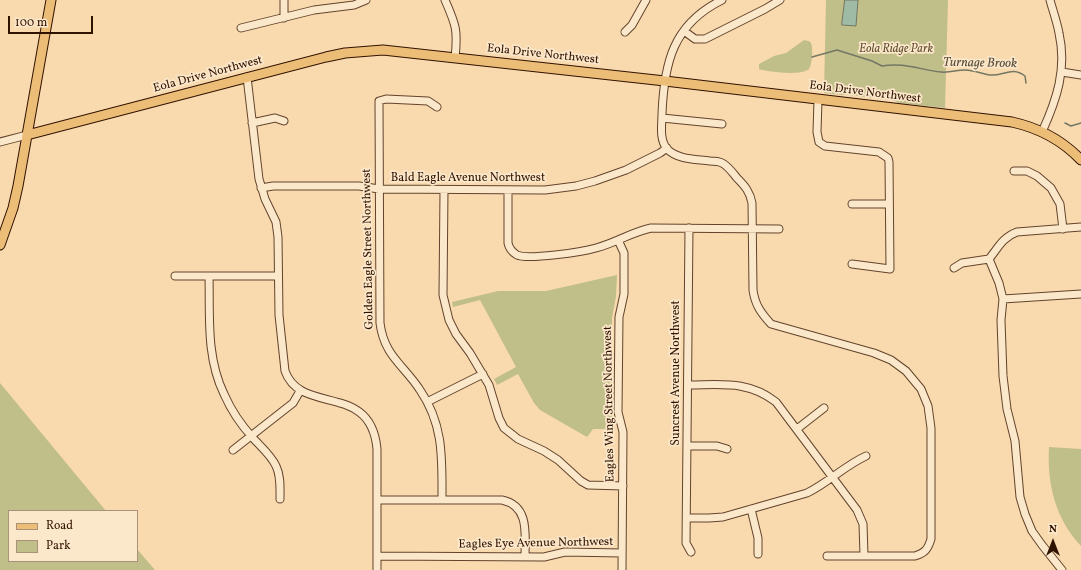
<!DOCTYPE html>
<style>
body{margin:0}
#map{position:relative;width:1081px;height:570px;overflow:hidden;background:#f9daae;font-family:Vollkorn,serif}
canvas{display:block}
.legend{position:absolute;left:8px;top:510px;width:130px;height:52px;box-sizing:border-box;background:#fbe7ca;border:1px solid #aa927a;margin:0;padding:5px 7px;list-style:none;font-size:12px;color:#301201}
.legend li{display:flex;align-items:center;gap:8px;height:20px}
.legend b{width:20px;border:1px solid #aa927a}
.north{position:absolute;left:1033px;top:522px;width:40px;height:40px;-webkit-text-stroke:3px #fbe7ca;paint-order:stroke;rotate:0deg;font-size:11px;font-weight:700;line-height:16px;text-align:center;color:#301201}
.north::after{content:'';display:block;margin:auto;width:14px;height:18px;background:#301201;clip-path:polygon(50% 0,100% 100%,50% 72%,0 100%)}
.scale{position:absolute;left:8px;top:16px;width:85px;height:18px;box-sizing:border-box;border:2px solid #301201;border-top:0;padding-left:5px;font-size:12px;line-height:14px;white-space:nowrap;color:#301201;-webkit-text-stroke:3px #fbe7ca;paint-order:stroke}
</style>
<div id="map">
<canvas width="1081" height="570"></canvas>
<ul class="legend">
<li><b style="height:5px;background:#ecbd77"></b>Road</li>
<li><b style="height:11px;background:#c0be89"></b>Park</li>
</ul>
<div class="north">N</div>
<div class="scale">100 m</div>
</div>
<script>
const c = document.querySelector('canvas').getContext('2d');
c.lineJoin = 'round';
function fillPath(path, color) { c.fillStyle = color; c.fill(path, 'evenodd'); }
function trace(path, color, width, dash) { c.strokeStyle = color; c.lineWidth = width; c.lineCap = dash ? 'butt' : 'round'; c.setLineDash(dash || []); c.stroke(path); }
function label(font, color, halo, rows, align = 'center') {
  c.font = font + ' Vollkorn,serif'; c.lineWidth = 3.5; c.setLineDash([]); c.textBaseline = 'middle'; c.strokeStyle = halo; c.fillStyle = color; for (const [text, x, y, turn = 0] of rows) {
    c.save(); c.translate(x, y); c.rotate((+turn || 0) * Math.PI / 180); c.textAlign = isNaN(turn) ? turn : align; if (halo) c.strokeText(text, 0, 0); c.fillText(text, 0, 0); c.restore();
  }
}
const green = new Path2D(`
 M826 0H948L945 108 899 103 893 100 849 95H843L824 93Z
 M804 40C806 41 808 40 810 42 814 45 812 65 809 69 801 76 768 72 759 69V64L774 56 786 53Z
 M617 275 616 296 612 318 611 411 615 429H593L587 437 540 410 534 403 518 374 497 385 494 379 516 367 480 300 453 307 452 302 498 291H546Z
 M0 383 106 511H9V561H137V549L155 570H0Z
 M1049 447 1081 449V546C1055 518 1047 484 1049 447Z`);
const water = new Path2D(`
 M845 0H858L856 26 842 25Z`);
const stream = new Path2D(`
 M812 57 837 50 872 61 882 66C903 62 921 70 941 72 949 73 957 70 965 70 974 70 982 74 990 75 1004 76 1012 66 1025 76L1026 83
 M1065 123 1071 126 1081 123`);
const minor = new Path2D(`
 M445 0C456 25 458 30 455 58
 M722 0C673 24 664 63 662 114 662 125 659 139 667 149 678 160 696 159 710 161 714 161 718 161 722 163 728 166 733 173 737 178 745 186 750 192 752 203L753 290C755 305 761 313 771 324L874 353 891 360 906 371 921 389 928 406 931 428V539C928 549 925 553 915 556H827
 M284 18V0
 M241 28 314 10 354 5 366 0
 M684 31 695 39H705L765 9 780 0
 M625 32 632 25 646 0
 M1062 72 1081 75
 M247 77 259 179 265 199 276 222 278 237 279 315 285 371C301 416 371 381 377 449V570
 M818 100 817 132 819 142 825 146 879 152 888 158 889 162 890 269 852 264
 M437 107 428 101 386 99 379 101 380 323C384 356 404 365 420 390 444 425 442 459 442 500
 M662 118 722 124
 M252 123 275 118 284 121
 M1042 132C1057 99 1067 69 1059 33 1057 22 1053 11 1050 0
 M0 142 27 135
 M1014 171H1027L1037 176 1051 188 1060 204 1063 229
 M261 188 273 186H359L379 189 545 190 576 186 595 181 626 170 660 153 667 148
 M444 190 443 295 449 320 456 334 470 353 489 385 499 418 504 428 518 439 544 451 558 460 581 481 588 485 623 486
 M508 191V243C509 248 512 252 517 255 528 260 582 252 596 248 615 243 632 232 651 228L779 229
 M852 204H889
 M689 228 686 543 691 552
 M618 240 624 253V294L619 317 618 412 623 432 622 570
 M989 259 999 283 1003 299 1001 320 1003 376 1007 409 1015 441 1020 497 1025 514 1032 531 1042 545 1062 570
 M989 259C998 248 1003 237 1017 232L1081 227
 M954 268 962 263 989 259
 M175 276H278
 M209 276C210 316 206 357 224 394 231 410 241 425 253 438 260 446 271 455 276 466 281 476 280 488 280 499
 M1003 299 1081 294
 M688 385C721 385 748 380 776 402L857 510 863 524 864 555
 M427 402 483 374
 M797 429 824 408
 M687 446H717L727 449
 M233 450 293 403 300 391
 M377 500H502C530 506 525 535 525 557
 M751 509 758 538V554
 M687 518H709L723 517 807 493C828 483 844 466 866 456
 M377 556 544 557 565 552 622 553`);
const major = new Path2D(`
 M27 135 326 57 345 53 383 50 665 81 1012 122C1039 128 1062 140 1081 160
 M0 245 13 208 18 186 51 0`);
const parkNames = [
 ["Eola Ridge Park",896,50]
];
const streetNames = [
 ["Eola Drive Northwest",543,55,6],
 ["Eola Drive Northwest",208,75,-15],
 ["Eola Drive Northwest",865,93,7],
 ["Bald Eagle Avenue Northwest",468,179],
 ["Golden Eagle Street Northwest",369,249,-91],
 ["Suncrest Avenue Northwest",677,373,-90],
 ["Eagles Wing Street Northwest",610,404,-91],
 ["Eagles Eye Avenue Northwest",536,544,-1]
];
const waterNames = [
 ["Turnage Brook",980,64,1]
];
fillPath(green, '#c0be89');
fillPath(water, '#9fbba6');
trace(water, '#737764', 1);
trace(stream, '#737764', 1.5);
trace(minor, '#62442c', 9);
trace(major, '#301201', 11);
trace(minor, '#fbe7ca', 7);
trace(major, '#ecbd77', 9);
label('italic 12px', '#624e31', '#fbe7ca', parkNames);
label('12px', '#301201', '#fbe7ca', streetNames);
label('italic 13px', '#574d3b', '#fbe7ca', waterNames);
</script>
